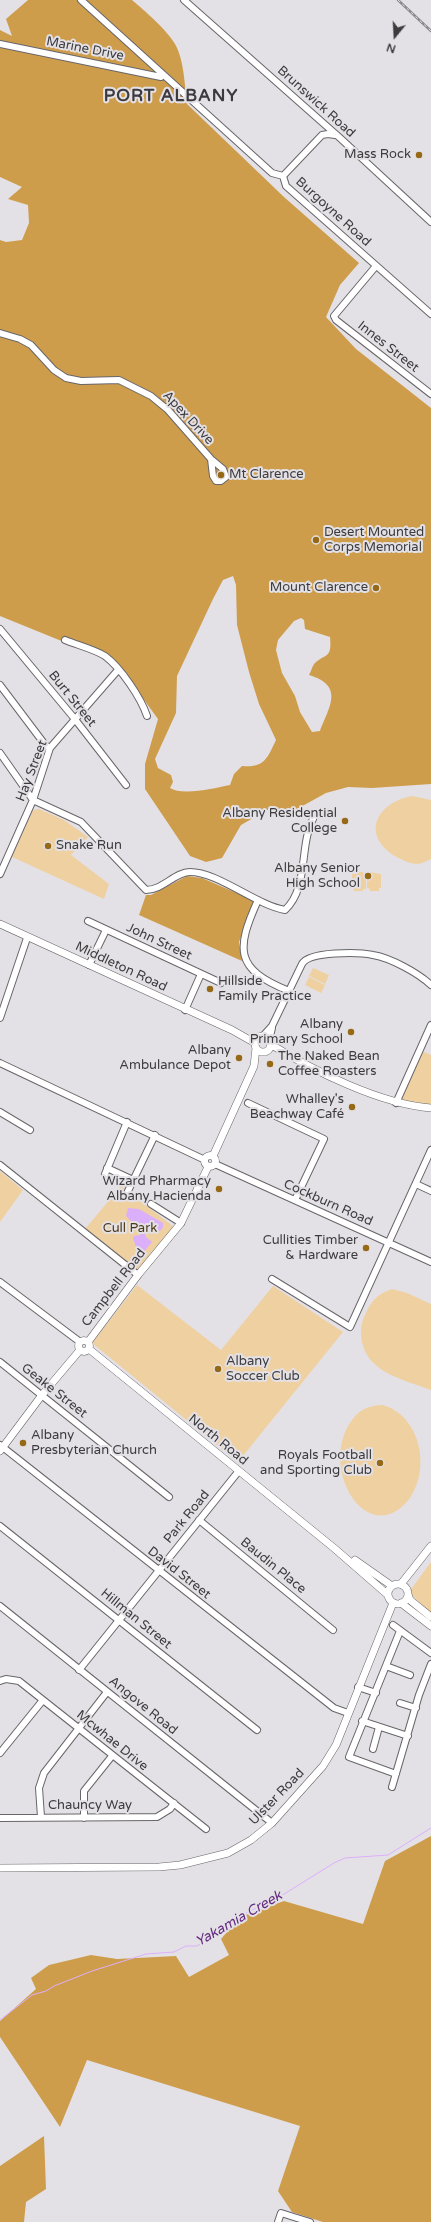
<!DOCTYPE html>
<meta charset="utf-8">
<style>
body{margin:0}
#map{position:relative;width:431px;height:2222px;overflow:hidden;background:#e4e1e6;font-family:"Varela Round",sans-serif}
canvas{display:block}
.north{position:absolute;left:375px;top:16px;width:40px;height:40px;-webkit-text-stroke:3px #e4e1e6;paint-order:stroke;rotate:198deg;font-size:11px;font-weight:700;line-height:16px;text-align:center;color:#3c3b3d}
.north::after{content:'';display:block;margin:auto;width:14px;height:18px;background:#3c3b3d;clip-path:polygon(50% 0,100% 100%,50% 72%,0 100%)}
</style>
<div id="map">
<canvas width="431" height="2222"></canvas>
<div class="north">N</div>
</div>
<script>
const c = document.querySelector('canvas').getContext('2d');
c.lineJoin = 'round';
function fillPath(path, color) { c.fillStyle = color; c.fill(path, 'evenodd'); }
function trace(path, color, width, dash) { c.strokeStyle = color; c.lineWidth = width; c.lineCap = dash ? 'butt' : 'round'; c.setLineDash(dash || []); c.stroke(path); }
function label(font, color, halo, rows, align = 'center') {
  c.font = font + ' "Varela Round",sans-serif'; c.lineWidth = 4; c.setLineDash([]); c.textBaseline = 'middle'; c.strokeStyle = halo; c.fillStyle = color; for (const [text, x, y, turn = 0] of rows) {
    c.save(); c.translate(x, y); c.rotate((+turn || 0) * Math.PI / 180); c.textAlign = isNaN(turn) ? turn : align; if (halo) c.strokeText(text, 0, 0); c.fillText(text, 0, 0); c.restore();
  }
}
const green = new Path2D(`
 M412 796 431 800V859C427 861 421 864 416 864 408 863 400 859 393 855 360 832 379 802 412 796Z
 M39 809 64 820 88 837 71 855 109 884 104 899 12 857 33 810Z
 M355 872H363V874H366V889H363V891H354V888H352V874H355Z
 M370 872 381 874V888H379V891H370V889L367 888V874H370Z
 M313 968 329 975 325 984 309 976Z
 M309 977 325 985 321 993 305 985Z
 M422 1051 431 1055V1106L403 1102 402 1099Z
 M0 1171 23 1190 0 1222Z
 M121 1186 174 1227 137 1271 85 1229Z
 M137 1285 221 1350 273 1286 343 1332 238 1462 92 1343Z
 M392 1289 407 1293 431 1304V1390C405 1380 368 1373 362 1342 360 1332 361 1323 365 1315 371 1301 377 1294 392 1289Z
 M383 1405C420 1416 431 1467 410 1498 371 1549 322 1477 347 1428 356 1412 364 1406 383 1405Z
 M431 1562V1614L409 1592Z`);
const forest = new Path2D(`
 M28 0H132C144 10 167 30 175 44 184 59 185 87 187 104L284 197 359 263 340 285 326 317 356 349 431 408V784L372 788 348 787 326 793 297 809 267 810 241 825 222 858 206 862 190 856 145 789V764L158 719 115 660 104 654 59 640 0 616V240L6 242 22 240 29 223 28 205 8 199 22 187 0 177V30L12 36 6 19ZM233 576 236 585 237 625 249 672 259 704 276 740C267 759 264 768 242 766L234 774 230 785C216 788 182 796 170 788L173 782 171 775 158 768 155 759 176 713 177 676 213 599 223 580ZM301 618 304 620 305 629 330 637C332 659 326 653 315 663 312 666 311 672 309 675 345 686 329 707 320 731L312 732 300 712 295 696 282 673 276 650 278 640 294 621Z
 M187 876 202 878 255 901 239 942 242 961 139 915 146 895H151Z
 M431 1836V2222H323L292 2212 278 2191 300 2126 87 2060 60 2127 0 2037V2021L36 1989 31 1978 49 1965 91 1955 117 1959 176 1956 189 1977 229 1955 221 1939 240 1917 284 1901 363 1924 385 1861Z
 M44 2136 46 2189 26 2202 24 2222H0V2166Z`);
const water = new Path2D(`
 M128 1208 139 1209 163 1223V1227L160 1231 146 1232 145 1236 152 1242 142 1254 137 1250 133 1238 134 1236 140 1235 142 1232 126 1216Z`);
const stream = new Path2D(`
 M0 2020 32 1995 46 1991 54 1986 92 1971 146 1954 174 1952 186 1946H197L227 1929 244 1914 281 1896 334 1863 345 1858 388 1855 431 1828`);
const minor = new Path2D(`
 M81 0 272 173 283 176
 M184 0 340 138 431 222
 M0 44 161 77
 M283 176 286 186 431 314
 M283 176 322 135 328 134 335 135
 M376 266 334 316 336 320 431 394
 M0 333 20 339 31 345 54 370 66 378 81 381 119 380 151 396 168 410 211 459 223 469 226 477 221 481H216L213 476 211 459
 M0 629 74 718 126 785
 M65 640C77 645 94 649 105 656 121 668 141 698 147 716
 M0 685 46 746 50 748
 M0 753 33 800 81 822 146 890C163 890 175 872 190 872 218 872 256 905 285 910 309 888 299 846 313 819
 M0 874 33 800 50 748 118 670
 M258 900C236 949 234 969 289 991
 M88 921 221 983
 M89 965 106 930
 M185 1010 201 974
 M0 1018 27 938
 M263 1036 272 1026 302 964C309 951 359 952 373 955 391 958 418 973 431 985
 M269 1040 272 1028
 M0 1063 205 1160
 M248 1103 324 1139 295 1200
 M396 1103 431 1025
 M0 1112 30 1130
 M215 1164 431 1262
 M0 1165 138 1275
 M107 1168 133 1180
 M105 1174 127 1122
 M416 1184 431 1191
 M128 1191 155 1135
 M151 1204 181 1223
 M272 1279 350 1327 431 1150
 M0 1282 80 1342
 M0 1362 169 1497
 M0 1445 334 1708 348 1713
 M199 1520 333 1630
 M0 1526 257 1730
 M0 1606 272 1823
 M393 1625 431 1653
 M386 1666 410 1675
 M79 1670 238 1472
 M0 1681 6 1679 19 1681 206 1829
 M358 1687 376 1693
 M400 1703 416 1708
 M362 1721 408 1736
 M373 1749 379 1727
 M0 1753 43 1700
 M396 1774 349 1757 400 1631
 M392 1787 419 1695 431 1664
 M41 1817 39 1788 44 1773 107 1692
 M0 1818 157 1817 170 1809 174 1803
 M84 1818V1791L112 1756
 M278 2222 281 2213 310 2222`);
const major = new Path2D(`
 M0 924 232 1030 255 1043
 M255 1044a8 8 0 1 1 16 0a8 8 0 1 1-16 0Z
 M270 1044C314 1071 380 1104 431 1108
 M204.5 1161a5.5 5.5 0 1 1 11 0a5.5 5.5 0 1 1-11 0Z
 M213 1156 254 1066 256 1048
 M78.5 1346a5.5 5.5 0 1 1 11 0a5.5 5.5 0 1 1-11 0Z
 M88 1342 138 1275 181 1223 208 1167
 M89 1349 334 1548 388 1595
 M0 1451 42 1395 80 1350
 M355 1560 392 1586
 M401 1584 431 1546
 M388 1594a10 10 0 1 1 20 0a10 10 0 1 1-20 0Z
 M408 1594 410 1600 431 1617
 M401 1603 431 1626
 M0 1868 159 1867 180 1865 228 1853 251 1840 272 1823 323 1766 336 1745 393 1603`);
const rail = new Path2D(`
 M398 0 431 31`);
const markers = [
 [419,155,4,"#956916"],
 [221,475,4,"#956916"],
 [316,540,4,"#956916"],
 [376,588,4,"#956916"],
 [345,821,4,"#956916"],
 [48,846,4,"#956916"],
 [368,876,4,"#956916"],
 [210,989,4,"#956916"],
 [351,1032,4,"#956916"],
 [239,1058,4,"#956916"],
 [270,1064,4,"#956916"],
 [352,1107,4,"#956916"],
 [219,1189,4,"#956916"],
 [366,1248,4,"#956916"],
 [218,1369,4,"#956916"],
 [23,1443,4,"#956916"],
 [380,1463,4,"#956916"]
];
const streetNames = [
 ["Marine Drive",85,49,11],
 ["Brunswick Road",316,102,42],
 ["Burgoyne Road",333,212,42],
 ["Innes Street",388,347,38],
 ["Apex Drive",188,418,47],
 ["Burt Street",72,699,51],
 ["Hay Street",32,771,-69],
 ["John Street",159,942,25],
 ["Middleton Road",121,967,25],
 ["Cockburn Road",328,1203,24],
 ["Campbell Road",114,1288,-52],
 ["Geake Street",54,1391,38],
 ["North Road",218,1440,39],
 ["Park Road",187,1517,-51],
 ["Baudin Place",273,1566,39],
 ["David Street",179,1573,38],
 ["Hillman Street",136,1619,39],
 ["Angove Road",143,1706,39],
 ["Mcwhae Drive",112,1741,39],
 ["Ulster Road",277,1797,-46],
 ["Chauncy Way",90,1806]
];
const poiNames = [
 ["Mass Rock",411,155],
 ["Mt Clarence",229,475,"left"],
 ["Desert Mounted",324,533,"left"],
 ["Corps Memorial",324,548,"left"],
 ["Mount Clarence",368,588],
 ["Albany Residential",337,814],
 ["College",337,829],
 ["Snake Run",56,846,"left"],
 ["Albany Senior",360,869],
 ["High School",360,884],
 ["Hillside",218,982,"left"],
 ["Family Practice",218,997,"left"],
 ["Albany",343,1025],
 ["Primary School",343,1040],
 ["Albany",231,1051],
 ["Ambulance Depot",231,1066],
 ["The Naked Bean",278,1057,"left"],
 ["Coffee Roasters",278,1072,"left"],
 ["Whalley's",344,1100],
 ["Beachway Café",344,1115],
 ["Wizard Pharmacy",211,1182],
 ["Albany Hacienda",211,1197],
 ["Cullities Timber",358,1241],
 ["& Hardware",358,1256],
 ["Albany",226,1362,"left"],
 ["Soccer Club",226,1377,"left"],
 ["Albany",31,1436,"left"],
 ["Presbyterian Church",31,1451,"left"],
 ["Royals Football",372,1456],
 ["and Sporting Club",372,1471]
];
const parkNames = [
 ["Cull Park",130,1229]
];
const waterNames = [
 ["Yakamia Creek",239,1919,-30]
];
const districtNames = [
 ["PORT ALBANY",171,97]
];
fillPath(green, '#efd0a1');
fillPath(forest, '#ce9d4c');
fillPath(water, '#dcaffb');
trace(stream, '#dcaffb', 1);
trace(minor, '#68666a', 8);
trace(major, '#68666a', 8);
trace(minor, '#fff', 6);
trace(major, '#fff', 7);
trace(rail, '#89878b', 2.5);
trace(rail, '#e4e1e6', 1, [3]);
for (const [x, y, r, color] of markers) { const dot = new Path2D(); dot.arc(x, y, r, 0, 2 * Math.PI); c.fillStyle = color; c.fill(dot); trace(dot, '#e4e1e6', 1.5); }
label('13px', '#3c3b3d', '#e4e1e6', streetNames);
label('13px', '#3c3b3d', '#e4e1e6', poiNames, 'right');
label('13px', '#4c3714', '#e4e1e6', parkNames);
label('italic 14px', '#632b82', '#e4e1e6', waterNames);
c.letterSpacing = '1px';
label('bold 17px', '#3c3a3e', '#e4e1e6', districtNames);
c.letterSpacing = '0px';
</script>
